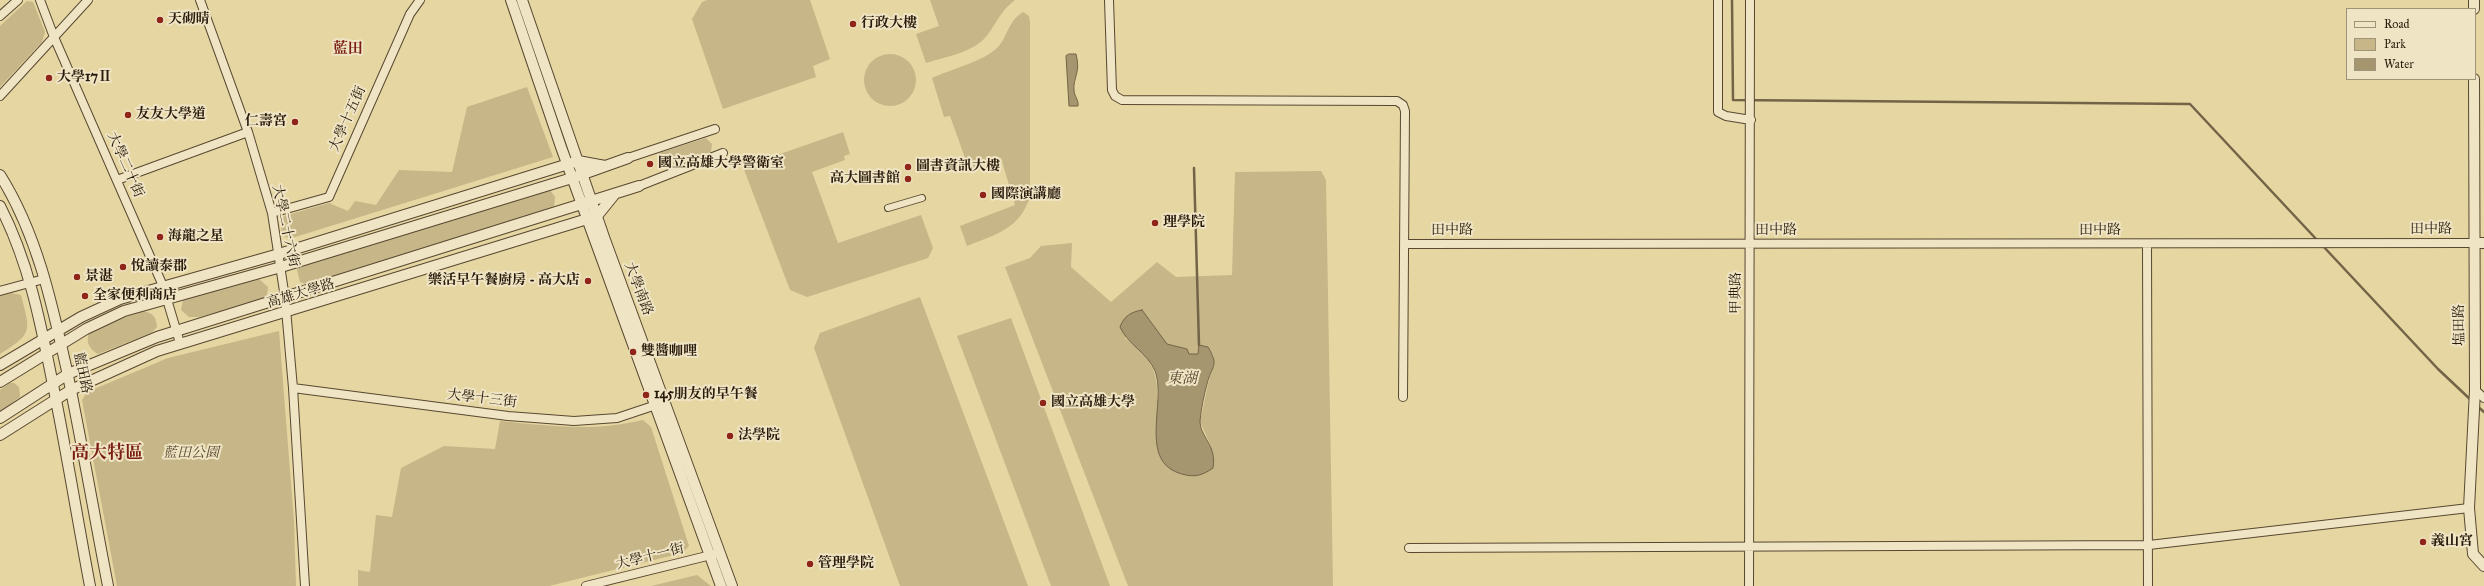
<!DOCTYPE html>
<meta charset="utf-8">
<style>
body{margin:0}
#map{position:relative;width:2484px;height:586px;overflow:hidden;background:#e6d6a2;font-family:"IM FELL Great Primer",serif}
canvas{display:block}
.legend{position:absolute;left:2346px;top:8px;width:130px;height:72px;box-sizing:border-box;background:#efe4c3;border:1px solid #9f9379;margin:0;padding:5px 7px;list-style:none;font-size:12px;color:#28190b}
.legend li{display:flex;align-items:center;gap:8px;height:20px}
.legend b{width:20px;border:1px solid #9f9379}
</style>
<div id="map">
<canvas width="2484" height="586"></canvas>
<ul class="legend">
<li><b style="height:5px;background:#efe4c3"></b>Road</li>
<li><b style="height:11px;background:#c6b688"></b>Park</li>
<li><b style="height:11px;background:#a5966f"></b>Water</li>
</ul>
</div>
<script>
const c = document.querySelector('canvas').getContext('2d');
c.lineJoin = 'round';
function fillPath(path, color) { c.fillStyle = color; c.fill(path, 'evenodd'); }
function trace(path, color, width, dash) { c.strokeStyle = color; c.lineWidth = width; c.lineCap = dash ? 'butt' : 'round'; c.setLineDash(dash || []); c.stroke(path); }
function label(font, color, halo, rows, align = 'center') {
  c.font = font + ' "IM FELL Great Primer","Noto Serif TC",serif'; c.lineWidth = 4; c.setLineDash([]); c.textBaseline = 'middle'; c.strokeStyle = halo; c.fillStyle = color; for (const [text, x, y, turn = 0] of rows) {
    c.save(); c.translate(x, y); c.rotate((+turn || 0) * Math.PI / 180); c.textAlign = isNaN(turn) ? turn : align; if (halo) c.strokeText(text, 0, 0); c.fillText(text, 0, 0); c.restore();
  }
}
const green = new Path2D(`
 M707 0H810L830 59 813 66 816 77 723 109 692 19 702 2Z
 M930 0H1015C998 13 996 26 984 39 970 53 945 57 926 63L916 34 939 26Z
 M27 1 33 2 45 32 42 42 0 87V26Z
 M1023 12 1029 16 1030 22V197C1019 229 997 234 967 246L960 226 1015 205 1001 158 969 169 950 116 944 117 932 78C949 70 985 61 998 47 1008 36 1008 21 1023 12Z
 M864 80a26 26 0 1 1 52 0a26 26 0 1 1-52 0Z
 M527 87 553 157 292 238 285 237C280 229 280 224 284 216L329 203 348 211 355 201 376 205 399 170 452 172 467 107Z
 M843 132 850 154 844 156 845 160 812 172 838 243 921 215 933 248 928 258 807 297 790 290 743 167Z
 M706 138 712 144 711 152 664 168 659 153Z
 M1321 171 1326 180 1333 586H1128L1005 267 1030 258 1041 246 1072 243 1071 267 1111 302 1157 262 1176 277 1232 275 1235 172ZM1142 310 1167 344 1187 349 1189 354H1198L1199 345 1208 347 1214 356 1200 422 1211 446 1157 399C1159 371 1148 354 1125 338Z
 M545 190H550L555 197 554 207 548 211 309 285 300 282 297 270 299 265Z
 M259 279 268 287 267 295 260 301 199 317H189L181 310 183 300 192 296Z
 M11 293 21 295C30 331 34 333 0 354V296Z
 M920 297 1028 586H900L814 348 820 333Z
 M144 311C154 314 156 317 157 327L151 333 98 354C88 349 84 338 92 328Z
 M1011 318 1110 586H1051L957 336Z
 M279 331 294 522 296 586H117L82 400 87 392 168 358Z
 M10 383H14L19 387 20 397 0 412V390Z
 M643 420 651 427 689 546 682 553 549 586H358V570L370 572 376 515 392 517 401 468 444 446 495 449 500 421C552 426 591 432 643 420Z
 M697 575 711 586H651Z`);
const water = new Path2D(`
 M1069 54H1076C1081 73 1073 77 1074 90 1074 96 1079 100 1078 106H1069L1066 56Z
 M1142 310 1167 344 1187 349 1189 354H1198L1199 345 1208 347C1220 366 1211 366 1207 384 1204 395 1201 409 1200 421 1200 437 1217 445 1213 468 1203 475 1195 478 1182 474 1137 462 1167 402 1155 371 1147 352 1128 345 1120 327 1124 316 1131 312 1142 310Z`);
const stream = new Path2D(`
 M1732 0 1733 100 2190 104 2318 241
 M1194 168 1199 345
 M2322 245 2438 369 2472 401
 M2477 406 2484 412`);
const pedestrian = new Path2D(`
 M888 208 922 198`);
const minor = new Path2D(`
 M40 0 54 37 163 286 180 343
 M200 0 248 132 272 213 285 298 293 388 305 586
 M1109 0 1112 90 1115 96 1122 100 1397 101 1403 105 1405 111 1403 397
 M1718 0V112L1726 116 1751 120
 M0 16 18 0
 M0 96 88 0
 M628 158 715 129
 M117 180 248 132
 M639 186 723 153
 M272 213 329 197 410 14 420 0
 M1405 244 2474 243
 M2147 244 2148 586
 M0 291 44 279
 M293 388 508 416 574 421 617 418 659 404
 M2475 390 2484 398
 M1409 548 2149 545 2469 508
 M586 586 715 554
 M1749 586 1750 0`);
const tertiary = new Path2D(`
 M511 0 561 147 721 586
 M522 0 605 240 732 586
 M2474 9V0
 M2474 79 2475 390 2469 508 2473 554 2484 566
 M0 175C37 234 52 303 67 371 82 443 94 514 108 586
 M0 206C28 260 40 320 52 380 66 448 77 517 90 586
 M2474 243H2484
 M0 365 81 317 120 299 279 254 578 161 605 166
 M0 382 86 329 124 311 281 267 572 178 628 158
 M0 418 68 374 157 337 639 186
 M0 435 71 390 157 351 597 216 614 195`);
const markers = [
 [160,20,4,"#8f2418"],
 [853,24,4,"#8f2418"],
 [49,78,4,"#8f2418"],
 [128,115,4,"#8f2418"],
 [295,122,4,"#8f2418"],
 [650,164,4,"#8f2418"],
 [908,167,4,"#8f2418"],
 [908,179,4,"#8f2418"],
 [983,195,4,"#8f2418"],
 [1155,223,4,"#8f2418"],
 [160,237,4,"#8f2418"],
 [123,267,4,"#8f2418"],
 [77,277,4,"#8f2418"],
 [588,281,4,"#8f2418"],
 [85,296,4,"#8f2418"],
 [633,352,4,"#8f2418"],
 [646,395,4,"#8f2418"],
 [1043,403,4,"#8f2418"],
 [730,436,4,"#8f2418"],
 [2423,542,4,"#8f2418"],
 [810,564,4,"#8f2418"]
];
const poiNames = [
 ["天砌晴",168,20],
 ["行政大樓",861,24],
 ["大學17Ⅱ",57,78],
 ["友友大學道",136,115],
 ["仁壽宮",287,122,"right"],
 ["國立高雄大學警衛室",658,164],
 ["圖書資訊大樓",916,167],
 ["高大圖書館",900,179,"right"],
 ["國際演講廳",991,195],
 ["理學院",1163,223],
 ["海龍之星",168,237],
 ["悅讀泰郡",131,267],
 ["景湛",85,277],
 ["樂活早午餐廚房 - 高大店",580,281,"right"],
 ["全家便利商店",93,296],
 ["雙醬咖哩",641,352],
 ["145朋友的早午餐",654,395],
 ["國立高雄大學",1051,403],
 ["法學院",738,436],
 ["義山宮",2431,542],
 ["管理學院",818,564]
];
const streetNames = [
 ["大學十五街",348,119,-66],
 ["大學二十街",125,165,66],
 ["大學二十六街",285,226,78],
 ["田中路",2431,230],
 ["田中路",1452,231],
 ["田中路",1776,231],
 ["田中路",2100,231],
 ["大學南路",638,289,69],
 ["甲典路",1737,293,-90],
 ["高雄大學路",301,294,-17],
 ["塩田路",2460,325,-91],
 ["藍田路",82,373,78],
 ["大學十三街",482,399,7],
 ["大學十一街",650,557,-14]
];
const parkNames = [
 ["藍田公園",191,454]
];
const neighbourhoodNames = [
 ["藍田",348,49]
];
const waterNames = [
 ["東湖",1182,379]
];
const districtNames = [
 ["高大特區",107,454]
];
fillPath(green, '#c6b688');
fillPath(water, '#a5966f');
trace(water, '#736447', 1);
trace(stream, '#736447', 2.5);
trace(pedestrian, '#584831', 8);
trace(minor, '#584831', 10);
trace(tertiary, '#584831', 12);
trace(pedestrian, '#efe4c3', 6);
trace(minor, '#efe4c3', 8);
trace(tertiary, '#efe4c3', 10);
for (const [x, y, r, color] of markers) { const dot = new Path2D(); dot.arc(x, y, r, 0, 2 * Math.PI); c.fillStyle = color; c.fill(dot); trace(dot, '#efe4c3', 1.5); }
label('bold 14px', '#28190b', '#efe4c3', poiNames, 'left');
label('14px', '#28190b', '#efe4c3', streetNames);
label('italic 14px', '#574830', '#efe4c3', parkNames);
label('bold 15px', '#7a1f14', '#efe4c3', neighbourhoodNames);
label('italic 15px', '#5a4b33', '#efe4c3', waterNames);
label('bold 18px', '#7a1f14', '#efe4c3', districtNames);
</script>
